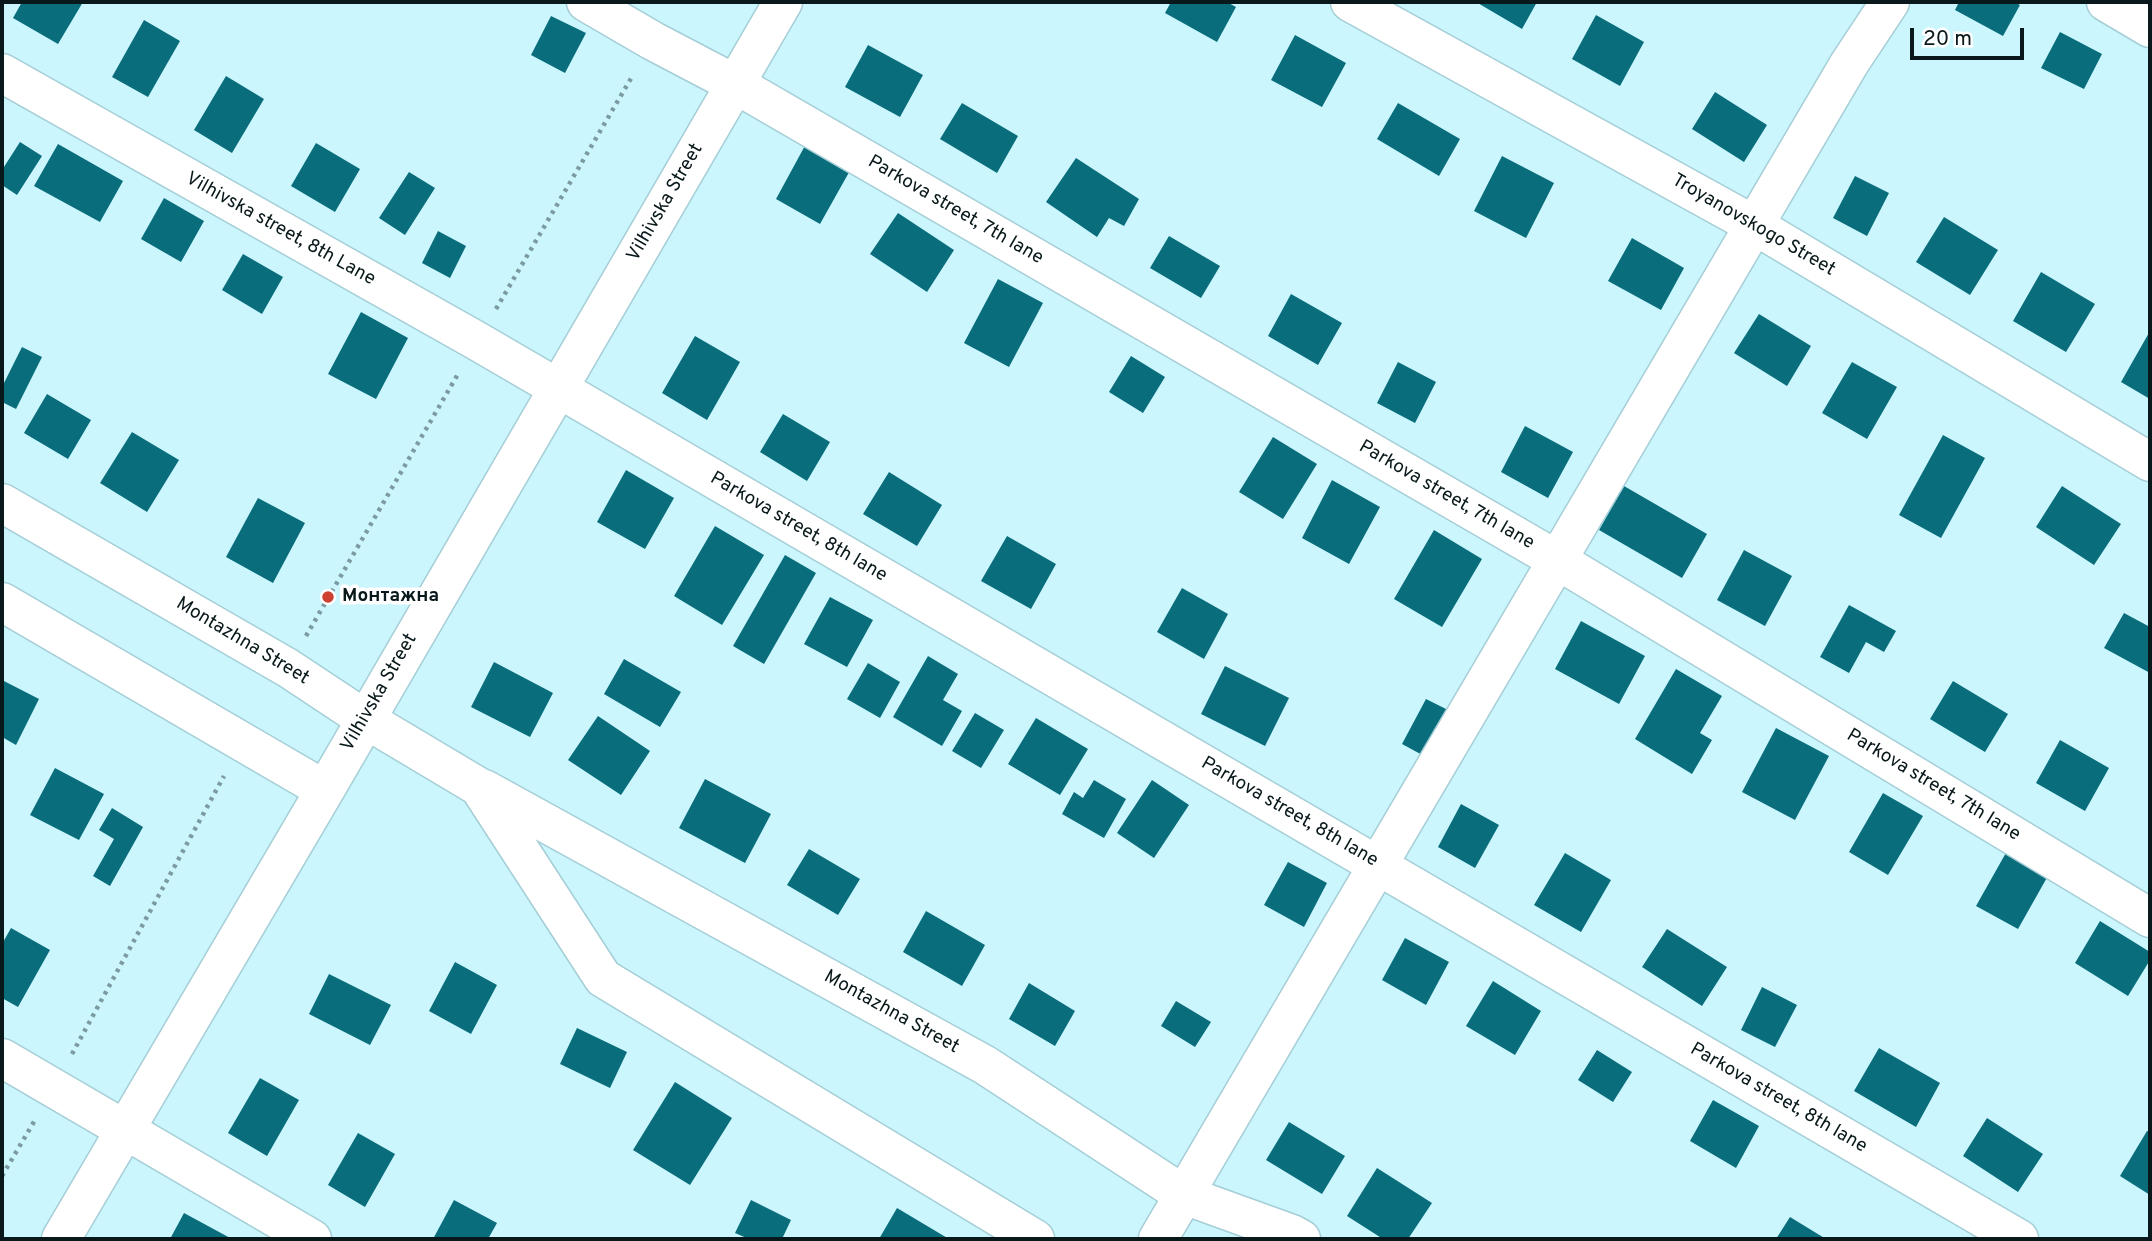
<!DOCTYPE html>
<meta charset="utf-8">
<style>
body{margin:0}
#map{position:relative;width:2152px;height:1241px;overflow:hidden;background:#cbf6fe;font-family:Overpass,sans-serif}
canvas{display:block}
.frame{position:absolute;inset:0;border:4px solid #08181b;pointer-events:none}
.scale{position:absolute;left:1910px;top:28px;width:114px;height:32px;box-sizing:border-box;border:4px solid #08181b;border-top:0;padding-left:9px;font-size:21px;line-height:24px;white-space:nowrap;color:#08181b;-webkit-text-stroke:5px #fff;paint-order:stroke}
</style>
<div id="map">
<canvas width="2152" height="1241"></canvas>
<div class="frame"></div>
<div class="scale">20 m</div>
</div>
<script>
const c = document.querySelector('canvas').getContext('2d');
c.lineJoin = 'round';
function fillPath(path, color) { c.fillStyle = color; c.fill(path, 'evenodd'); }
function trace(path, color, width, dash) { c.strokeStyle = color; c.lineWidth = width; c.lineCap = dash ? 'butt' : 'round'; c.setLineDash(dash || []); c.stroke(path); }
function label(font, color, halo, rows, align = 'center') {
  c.font = font + ' Overpass,sans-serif'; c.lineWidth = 7; c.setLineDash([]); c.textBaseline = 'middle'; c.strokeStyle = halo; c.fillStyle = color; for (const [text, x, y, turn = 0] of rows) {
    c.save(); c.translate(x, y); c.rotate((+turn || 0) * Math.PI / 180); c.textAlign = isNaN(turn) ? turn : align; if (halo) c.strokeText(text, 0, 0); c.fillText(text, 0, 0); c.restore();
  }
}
const building = new Path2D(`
 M22 2H83L58 44 13 18Z
 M1171 2H1227L1236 7 1217 42 1165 13Z
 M1476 2H1537L1522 29Z
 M1959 2H2014L2020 5 2003 36 1955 10Z
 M1596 15 1644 42 1620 86 1572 59Z
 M551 16 586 33 565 73 531 55Z
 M144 20 180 41 148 97 112 77Z
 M2060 32 2102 54 2084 89 2041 68Z
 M1295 35 1346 63 1322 107 1271 80Z
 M868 45 923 75 900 117 845 87Z
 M226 76 264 99 232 153 194 130Z
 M1715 92 1767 125 1744 162 1692 129Z
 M962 103 1018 136 997 173 940 139Z
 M1398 103 1460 139 1439 176 1377 139Z
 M20 142 42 156 17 195 2 185V170Z
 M807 142 852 167 820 224 776 199Z
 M316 143 360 169 335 212 291 186Z
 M58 144 123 181 100 222 34 186Z
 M1502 156 1554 183 1526 238 1474 211Z
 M1076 158 1139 199 1124 226 1109 218 1097 237 1046 202Z
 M409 172 435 188 405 235 379 218Z
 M1855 176 1889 193 1867 236 1833 218Z
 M164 198 204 221 181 262 141 239Z
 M898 213 954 250 927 292 870 254Z
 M1944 217 1998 250 1970 295 1916 262Z
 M438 231 466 246 450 278 422 263Z
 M1169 236 1220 266 1201 298 1150 268Z
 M1632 238 1684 268 1661 310 1608 281Z
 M243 254 283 277 262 314 222 290Z
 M2041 272 2095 304 2066 352 2013 321Z
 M998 279 1043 303 1009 367 964 343Z
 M1291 294 1342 323 1318 365 1268 336Z
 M361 312 408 338 376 399 328 374Z
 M1759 314 1811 346 1787 386 1734 353Z
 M2150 331V399L2121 382Z
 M695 336 740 362 707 420 662 393Z
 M22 347 42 357 16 409 2 402V387Z
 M1131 356 1165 377 1143 413 1109 392Z
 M1398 362 1436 382 1415 423 1377 403Z
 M1852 362 1897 387 1867 439 1822 413Z
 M47 394 91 420 68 459 24 433Z
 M783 414 830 442 807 481 760 452Z
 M1525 426 1573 452 1548 498 1501 472Z
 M132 432 179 460 147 512 100 483Z
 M1943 435 1985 458 1941 538 1899 515Z
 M1273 437 1317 464 1283 519 1239 492Z
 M626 470 674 498 645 549 597 522Z
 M889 472 942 505 917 546 863 514Z
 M1332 480 1380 507 1349 564 1302 538Z
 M1624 486 1707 534 1682 578 1599 530Z
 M2062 486 2121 524 2094 565 2036 527Z
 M258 498 305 523 273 583 226 557Z
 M715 526 764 555 722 625 674 596Z
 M1434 530 1482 559 1442 627 1394 599Z
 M1007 536 1056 564 1031 609 981 581Z
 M1744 550 1792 576 1765 626 1717 600Z
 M785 555 816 573 764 664 733 646Z
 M1182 588 1228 614 1204 659 1157 632Z
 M830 597 873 620 847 667 804 644Z
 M1849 605 1896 631 1884 652 1866 642 1849 673 1820 657Z
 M2124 613 2150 627V673L2104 648Z
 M1581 621 1645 656 1619 704 1555 669Z
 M928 656 958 674 943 700 962 711 942 746 893 717Z
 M624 659 681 692 660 727 604 694Z
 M494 662 553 693 530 737 471 707Z
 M868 663 900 682 880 718 847 699Z
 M1225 666 1289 698 1265 746 1201 714Z
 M1676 669 1722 696 1700 733 1712 740 1692 774 1635 739Z
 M2 680 39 699 16 745 2 737Z
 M1953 681 2008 714 1985 752 1930 719Z
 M1426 699 1450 711 1426 757 1402 744Z
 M975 713 1004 730 981 768 952 751Z
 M598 716 650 751 621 795 568 760Z
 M1036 718 1088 749 1060 795 1008 764Z
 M1776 728 1829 756 1795 820 1742 792Z
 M2060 740 2109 768 2085 811 2036 783Z
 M55 768 104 794 79 840 30 815Z
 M705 779 771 814 745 863 679 828Z
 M1094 780 1126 799 1104 838 1062 814 1074 792 1083 798Z
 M1152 780 1189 805 1154 858 1117 833Z
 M1883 793 1923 816 1888 875 1849 852Z
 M1461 804 1499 825 1475 868 1438 847Z
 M112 808 143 827 110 886 93 876 114 839 99 830Z
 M809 849 860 879 838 915 787 885Z
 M2007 851 2049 874 2018 929 1976 906Z
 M1565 853 1611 880 1581 932 1534 905Z
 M1288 862 1327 883 1304 927 1264 905Z
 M926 911 985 945 962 986 903 952Z
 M2100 921 2150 952V960L2128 996 2075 963Z
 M11 928 50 950 18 1007 2 998V944Z
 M1667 929 1727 967 1702 1006 1642 967Z
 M1405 938 1449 962 1426 1005 1382 980Z
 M455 962 497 985 471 1034 429 1011Z
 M329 974 391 1005 370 1045 309 1014Z
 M1493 981 1541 1011 1515 1055 1466 1026Z
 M1029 983 1075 1011 1055 1046 1009 1019Z
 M1762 987 1797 1005 1775 1047 1741 1030Z
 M1176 1001 1211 1022 1195 1047 1161 1026Z
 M577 1028 627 1052 610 1088 560 1064Z
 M1879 1048 1940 1083 1916 1127 1854 1091Z
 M1597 1050 1632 1072 1613 1102 1578 1080Z
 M260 1078 299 1100 267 1156 228 1133Z
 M675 1082 732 1118 690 1185 633 1150Z
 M1713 1100 1759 1126 1736 1168 1690 1141Z
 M1987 1118 2043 1154 2018 1192 1963 1156Z
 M1289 1122 1345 1156 1322 1194 1266 1160Z
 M2147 1131 2150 1132V1195L2120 1176Z
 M358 1133 395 1154 365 1207 328 1185Z
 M1377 1168 1432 1203 1408 1239H1383L1347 1216Z
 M454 1200 497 1223 488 1239H433Z
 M751 1200 791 1220 782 1239H749L735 1233Z
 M897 1208 949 1239H879Z
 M184 1213 232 1239H170Z
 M1790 1217 1826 1239H1776Z`);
const path = new Path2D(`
 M496 309 633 75
 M306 636 458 374
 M72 1054 224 776
 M2 1176 35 1120`);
const minor = new Path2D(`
 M586 2 653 41 735 84 1557 560 2150 918
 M1350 2 1754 225 2150 462
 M2106 2 2150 28
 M2 73 477 341 2019 1239
 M2 503 288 668 365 719 479 787 603 978 1035 1239
 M2 602 325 790
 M484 789 985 1065 1184 1195 1292 1234 1301 1239
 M2 1058 312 1239
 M61 1239 325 790 783 2
 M1158 1239 1849 64 1890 2`);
const markers = [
 [328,597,7,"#ce4131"]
];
const streetNames = [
 ["Vilhivska Street",666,203,-60],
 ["Parkova street, 7th lane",955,211,30],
 ["Troyanovskogo Street",1753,226,30],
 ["Vilhivska street, 8th Lane",280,230,29],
 ["Parkova street, 7th lane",1446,496,30],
 ["Parkova street, 8th lane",798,528,30],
 ["Montazhna Street",242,642,31],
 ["Vilhivska Street",380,693,-60],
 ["Parkova street, 7th lane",1933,786,31],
 ["Parkova street, 8th lane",1289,813,30],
 ["Montazhna Street",891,1013,29],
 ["Parkova street, 8th lane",1778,1099,30]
];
const poiNames = [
 ["Монтажна",342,597]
];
fillPath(building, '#096d7b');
trace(minor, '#a5ced6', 41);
trace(path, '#7b9ba1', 4.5, [3.5, 5]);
trace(minor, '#fff', 38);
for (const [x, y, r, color] of markers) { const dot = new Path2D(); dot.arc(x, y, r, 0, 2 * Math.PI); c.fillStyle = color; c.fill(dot); trace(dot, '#fff', 2.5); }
label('19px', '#08181b', '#fff', streetNames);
label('bold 19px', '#08181b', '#fff', poiNames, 'left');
</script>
